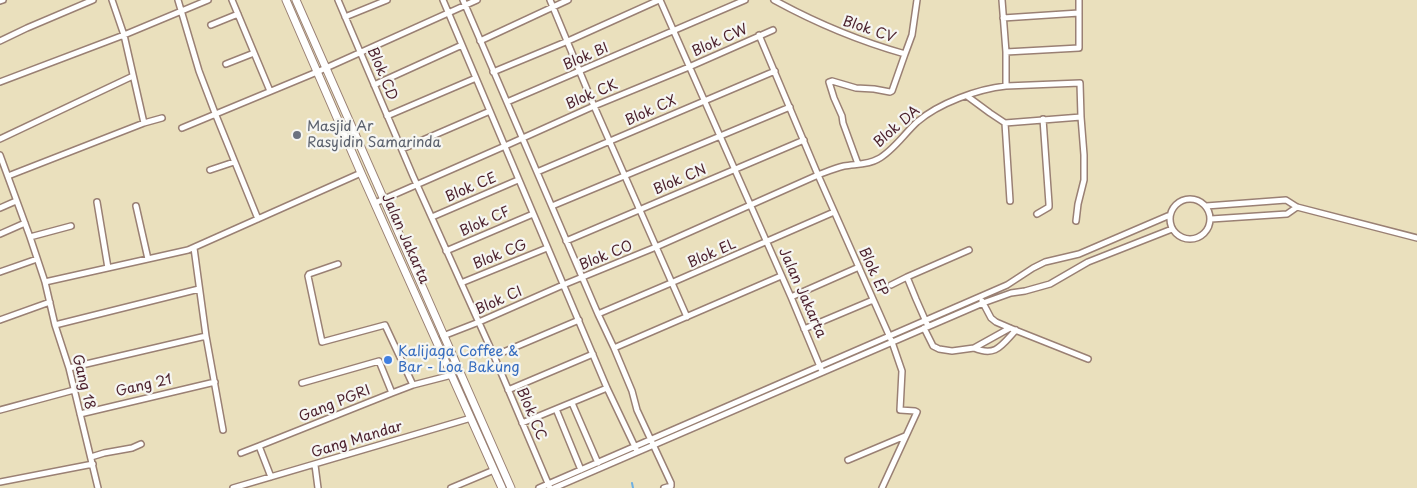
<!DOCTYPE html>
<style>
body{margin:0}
canvas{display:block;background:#eae0bd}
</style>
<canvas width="1417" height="488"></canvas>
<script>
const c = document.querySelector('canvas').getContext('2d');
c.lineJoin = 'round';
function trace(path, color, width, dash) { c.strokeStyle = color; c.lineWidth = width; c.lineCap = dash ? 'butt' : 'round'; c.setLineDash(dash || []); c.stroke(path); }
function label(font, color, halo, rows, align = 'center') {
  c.font = font + ' "Playpen Sans",sans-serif'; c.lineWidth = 4.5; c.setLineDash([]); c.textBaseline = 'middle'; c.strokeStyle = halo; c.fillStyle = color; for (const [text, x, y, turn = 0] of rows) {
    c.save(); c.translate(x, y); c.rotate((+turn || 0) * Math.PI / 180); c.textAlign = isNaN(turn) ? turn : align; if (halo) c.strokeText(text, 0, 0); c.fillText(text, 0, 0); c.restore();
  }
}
const stream = new Path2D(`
 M632 483 633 488`);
const street = new Path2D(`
 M178 0 199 71 215 113 258 219
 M232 0 270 91
 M338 0 413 176 494 356 550 488
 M443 0 607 388 636 449
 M463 0 598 314 614 348 781 276
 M550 0 594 106 687 317
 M660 0 791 297 821 369
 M774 0C816 23 859 41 905 54L892 91 890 92 874 89 856 88 832 81 829 82 834 98 842 116 843 123 858 164
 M0 1 3 0
 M345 17 387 0
 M1003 18 1079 13
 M211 25 238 14
 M759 35 818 175 892 342 902 371 900 410 915 411 917 412 882 488
 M0 41 27 28 93 0
 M480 41 568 0
 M1006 52 1079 48V0
 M905 54 912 35 917 0
 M226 64 254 53
 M493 72 568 41 659 0
 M0 82 124 35 208 0
 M374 85 462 45
 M967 96 990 113 1005 123 1081 117 1080 83 1006 86
 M507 102 745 0
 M387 116 476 78
 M144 123 162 118
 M1005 123 1010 201
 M182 128 317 72 477 0
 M0 139 133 76
 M402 149 490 111
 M0 155 30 237 45 282 55 325 69 368 98 488
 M210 170 234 162
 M537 172 775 71
 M8 176 144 123 124 35 112 0
 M1170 219a20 20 0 1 1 40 0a20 20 0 1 1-40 0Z
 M97 202 108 268
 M375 203 505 146 594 106 689 67 773 30
 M136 206 148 259
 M552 206 790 107
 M1206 206 1286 200 1297 207 1417 238
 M0 208 16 201
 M1037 214 1049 207V204L1043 119
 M432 217 518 180
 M1211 219 1287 214 1297 207
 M1076 221 1078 204 1084 180V155L1081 117
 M0 234 25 223
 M30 237 71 226
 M566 241 804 140
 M446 251 533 214
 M338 264 309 274 308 276 322 342 385 325 413 385
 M0 272 37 259
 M45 282 188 250 361 173
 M461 283 547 248
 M891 285 907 277
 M791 297 859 267
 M982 301 991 318 996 322 1010 328 1088 359
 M598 314 671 283 834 212
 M0 320 50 302
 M927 324 916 299 907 277 969 250
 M55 325 199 289
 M924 328 933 346 939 349 952 351 974 348 1010 328
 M804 329 873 300
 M206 336 223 430
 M443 336 479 322 563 285 656 247 818 175C826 172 835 168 844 166 855 164 868 165 878 159 893 151 904 134 917 122 939 103 978 89 1006 86V52L1002 0
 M614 348 632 391 637 410 671 483V486L664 488
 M974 348C996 357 1001 346 1016 330
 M494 356 579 320
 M69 368 206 336 194 248
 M302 383 379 361 392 393
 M508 390 593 354
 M572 403 598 463
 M556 409 581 470
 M0 410 74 390
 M80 414 215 382
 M522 423 607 388
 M241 453 259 446
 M91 457 104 453 132 448 141 444
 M848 460 905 436
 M315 465 318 488
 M271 477 259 446 392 393 413 385 452 375
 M0 482 93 464
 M233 488 471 418
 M451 488 494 470
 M539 488 1007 285 1033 268 1045 262 1079 254 1170 215
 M554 488 983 303 1011 293 1025 291 1050 284 1088 262 1172 229`);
const secondary = new Path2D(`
 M286 0 361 173 502 488
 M296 0 511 488`);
const markers = [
 [297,135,5,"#6b7280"],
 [388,360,5,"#3f7fe0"]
];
const streetNames = [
 ["Blok CV",869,30,19],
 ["Blok CW",720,41,-24],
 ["Blok BI",586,57,-23],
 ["Blok CD",382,74,67],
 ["Blok CK",592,95,-23],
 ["Blok CX",651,111,-24],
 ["Blok DA",897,127,-41],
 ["Blok CN",680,180,-23],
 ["Blok CE",471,188,-23],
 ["Blok CF",485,222,-24],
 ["Jalan Jakarta",405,239,66],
 ["Blok EL",712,254,-24],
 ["Blok CG",500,255,-22],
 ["Blok CO",606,256,-22],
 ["Blok EP",873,272,66],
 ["Jalan Jakarta",802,293,66],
 ["Blok CI",499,301,-24],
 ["Gang 18",83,382,76],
 ["Gang 21",144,386,-13],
 ["Gang PGRI",335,404,-22],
 ["Blok CC",531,414,67],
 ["Gang Mandar",357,440,-17]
];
const worshipNames = [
 ["Masjid Ar",307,127],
 ["Rasyidin Samarinda",307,143]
];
const shopNames = [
 ["Kalijaga Coffee &",398,352],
 ["Bar - Loa Bakung",398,368]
];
trace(stream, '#6eafe2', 2);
trace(street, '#9a8074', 8);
trace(secondary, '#9a8074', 9);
trace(street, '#fff', 5);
trace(secondary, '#fff', 7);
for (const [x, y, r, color] of markers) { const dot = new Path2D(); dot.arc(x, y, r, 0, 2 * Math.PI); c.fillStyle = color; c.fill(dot); trace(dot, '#f6f6f2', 2); }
label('14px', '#4a1f2b', '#f6f6f2', streetNames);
label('14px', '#5b616d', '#f6f6f2', worshipNames, 'left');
label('14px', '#366cbe', '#f6f6f2', shopNames, 'left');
</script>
